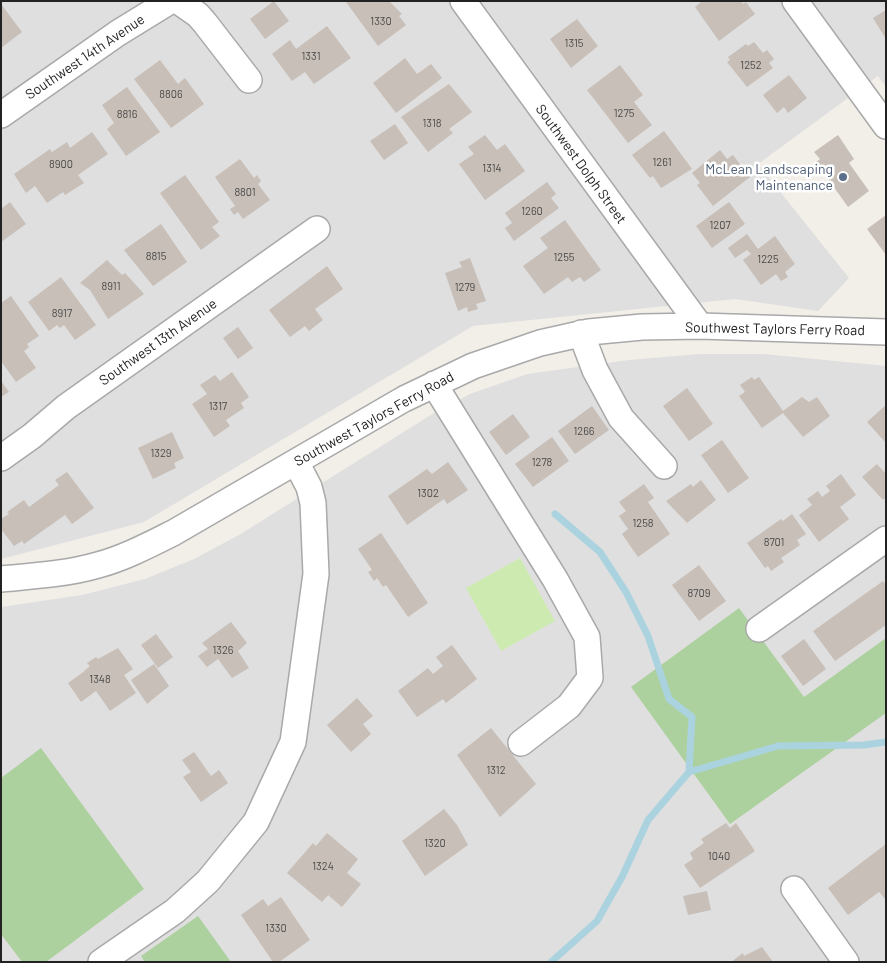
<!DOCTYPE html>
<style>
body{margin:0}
#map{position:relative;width:887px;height:963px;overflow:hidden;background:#f2efe9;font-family:Barlow,sans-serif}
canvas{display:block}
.frame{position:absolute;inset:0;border:2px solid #222;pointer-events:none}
</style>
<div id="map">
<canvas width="887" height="963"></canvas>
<div class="frame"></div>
</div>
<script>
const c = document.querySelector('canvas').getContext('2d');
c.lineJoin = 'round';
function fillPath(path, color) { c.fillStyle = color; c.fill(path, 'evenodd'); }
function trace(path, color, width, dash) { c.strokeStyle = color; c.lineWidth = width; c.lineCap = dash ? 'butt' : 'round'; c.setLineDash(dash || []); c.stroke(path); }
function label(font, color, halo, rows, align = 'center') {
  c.font = font + ' Barlow,sans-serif'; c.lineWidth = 5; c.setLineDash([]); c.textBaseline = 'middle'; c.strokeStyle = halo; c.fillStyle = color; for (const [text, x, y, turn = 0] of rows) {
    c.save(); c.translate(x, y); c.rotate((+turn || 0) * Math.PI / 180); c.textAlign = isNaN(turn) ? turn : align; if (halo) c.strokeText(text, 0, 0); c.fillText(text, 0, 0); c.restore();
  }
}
const residential = new Path2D(`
 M1 1H886V87L878 76 758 164 849 278 818 311 735 299 473 326 144 522 1 559Z
 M700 354H764L886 366V962H1V607L82 595 145 579 194 559 239 535 434 413 470 394 527 374 629 360Z`);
const grass = new Path2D(`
 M520 558 555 621 501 651 466 588Z`);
const forest = new Path2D(`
 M739 608 804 697 886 638V713L730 824 631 687Z
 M41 748 144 889 46 962H22L1 934V778Z
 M198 916 231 962H145L141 956Z`);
const stream = new Path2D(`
 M555 514 600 552 626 592 648 636 669 699 692 717 689 772
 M551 962 597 921 622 877 648 820 689 772 778 746 864 745 886 742`);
const building = new Path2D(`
 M274 1 289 21 265 39 250 19Z
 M389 1 402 14 399 16 406 25 378 46 346 2Z
 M702 1H741L743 4 746 2 755 14 719 41 695 7Z
 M1 4 22 32 1 48Z
 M886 10V39L873 18Z
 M577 19 598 46 571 68 550 39Z
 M327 26 351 58 314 84 305 72 292 81 272 54 290 40 296 49Z
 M754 42 763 53 767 50 774 59 769 63 773 68 747 87 727 62 730 60 728 57 746 44 748 46Z
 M405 58 417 74 431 64 442 78 396 113 373 83Z
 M160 60 178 84 185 78 204 104 171 128 134 79Z
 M620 65 643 95 634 102 652 125 628 143 587 90Z
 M789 75 807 98 788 113 784 107 777 113 763 95Z
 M449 84 472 112 449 129 453 133 428 152 401 117Z
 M127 87 160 132 126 156 107 129 114 123 102 105Z
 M395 124 408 143 384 160 370 141Z
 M664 131 692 169 661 188 653 176 650 178 632 155Z
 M92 132 108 154 78 175 84 183 65 195 63 192 47 203 35 186 26 193 14 174 50 149 52 152 67 142 70 148Z
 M485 135 497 150 505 144 525 171 485 200 459 164 474 154 468 147Z
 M838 135 854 159 849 163 869 191 848 207 816 162 820 159 814 152Z
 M720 150 727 159 733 155 750 177 713 206 697 185 700 183 692 173Z
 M240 159 254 178 257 175 261 181 258 184 270 200 243 219 238 212 234 215 230 209 235 206 215 177Z
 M185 175 219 222 212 227 220 236 201 250 160 193Z
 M547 182 556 194 551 198 559 208 514 241 505 228 512 223 505 213Z
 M10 202 26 224 1 242V209Z
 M729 202 745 224 712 248 696 226Z
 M886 215V255L867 229Z
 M565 220 601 270 584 282 580 277 572 282 568 277 544 294 523 266 548 248 540 238Z
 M161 224 187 262 153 286 124 250Z
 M747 234 758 249 775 236 795 264 785 272 788 277 781 281 776 274 761 285 743 260 751 254 747 250 735 258 728 248Z
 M470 258 486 301 476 304 478 309 468 312 467 307 458 311 445 273 462 267 459 262Z
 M107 260 122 275 125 273 144 294 108 319 90 290 80 283Z
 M327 266 343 289 315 309 323 320 309 331 305 326 290 337 269 310Z
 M61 277 96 325 75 340 64 325 60 328 57 325 49 331 28 302Z
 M11 296 39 336 27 344 29 347 24 351 36 368 16 382 1 361V303Z
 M238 327 253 348 238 359 223 338Z
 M232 372 249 397 241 403 244 408 226 420 230 426 214 437 192 404 207 394 200 385 215 375 220 381Z
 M752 377 754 380 759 377 783 411 802 397 809 402 817 397 830 416 803 437 783 413 762 428 739 396 745 392 740 385Z
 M1 381 9 392 1 397Z
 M687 388 713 424 689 441 663 406Z
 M886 405V443L867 422Z
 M592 406 609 430 575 454 558 431Z
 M513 414 530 437 506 455 489 432Z
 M172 432 184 458 174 463 176 468 153 479 138 448Z
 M552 437 569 461 533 487 515 464Z
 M722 440 749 478 728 493 701 455Z
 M448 462 468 490 447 504 444 499 407 525 388 496 427 469 432 474Z
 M877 464 886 474V497L883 500 862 477Z
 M67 472 94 508 72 524 65 515 24 544 22 541 14 546 1 529V519L9 514 7 512 24 500 29 507 59 485 55 480Z
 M841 474 856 495 840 507 849 519 819 542 799 515 812 505 807 499 818 491 822 497 830 491 826 486Z
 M701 480 716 500 687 523 666 501 691 484 693 487Z
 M644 484 654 498 648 502 670 534 638 557 622 534 628 529 619 516 626 511 619 502Z
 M792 514 806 534 797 540 800 545 781 558 784 562 771 571 768 566 765 568 747 543 781 519 783 521Z
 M381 533 428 603 408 617 386 585 383 587 377 578 374 581 368 572 372 570 358 549Z
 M699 565 726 601 699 621 672 585Z
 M883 581 886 585V625L835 661 813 631Z
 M231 622 247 643 238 651 249 668 232 678 218 659 207 667 198 656 208 649 202 643Z
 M156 634 173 657 158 668 141 645Z
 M804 639 826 669 803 686 781 656Z
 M452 645 477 679 446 703 443 699 417 717 398 691 428 668 433 674 443 666 436 657Z
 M118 648 133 669 124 675 136 693 110 711 96 691 81 702 68 683 82 673 90 666 87 663 96 657 98 659Z
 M154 664 169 686 147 704 131 680Z
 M357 698 373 716 363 724 371 734 351 752 327 725Z
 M491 728 536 784 500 817 457 755Z
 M194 752 211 776 219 770 228 783 201 802 183 777 191 772 182 760Z
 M444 809 457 825 468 845 425 876 402 841Z
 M726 823 730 828 736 823 755 851 700 888 684 865 693 859 690 853 704 843 701 839Z
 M327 833 358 859 347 873 361 884 342 907 328 895 322 902 287 873 313 843 316 846Z
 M886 844V900L879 892 848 915 828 888Z
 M707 891 711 910 688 915 683 896Z
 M281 897 310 940 279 962H273L241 915 263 899 268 906Z
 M762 947 773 962H731L743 953 744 956Z`);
const minor = new Path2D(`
 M178 1 198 15 205 23 249 80
 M463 1 700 326
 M795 1 886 126
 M1 115 118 33 170 1
 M581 333 595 370 621 418 664 466
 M434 384 555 579 587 637 590 678 569 706 521 743
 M1 458 32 436 66 407 317 229
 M1 579C34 576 67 574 98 565 124 558 149 545 173 533L404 399 473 366 540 343 589 332 642 327 700 326 886 332
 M759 629 886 539
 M794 889 846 962
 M101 962 175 911 208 881 256 822 293 742 316 574 313 503 309 487 296 462`);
const markers = [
 [843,177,5,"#5c6f8a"]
];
const numberNames = [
 ["1330",381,21],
 ["1315",574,43],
 ["1331",311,56],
 ["1252",751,65],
 ["8806",171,94],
 ["1275",624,113],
 ["8816",127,114],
 ["1318",432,123],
 ["1261",662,162],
 ["8900",61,164],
 ["1314",492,168],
 ["8801",245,192],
 ["1260",532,211],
 ["1207",720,225],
 ["8815",156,256],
 ["1255",564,257],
 ["1225",768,259],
 ["8911",111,286],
 ["1279",465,287],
 ["8917",62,313],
 ["1317",218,406],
 ["1266",584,431],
 ["1329",161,453],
 ["1278",542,462],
 ["1302",428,493],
 ["1258",643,523],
 ["8701",774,542],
 ["8709",699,593],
 ["1326",223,650],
 ["1348",100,679],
 ["1312",496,770],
 ["1320",435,843],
 ["1040",719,856],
 ["1324",323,866],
 ["1330",276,928]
];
const streetNames = [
 ["Southwest 14th Avenue",85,57,-34],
 ["Southwest Dolph Street",581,164,54],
 ["Southwest Taylors Ferry Road",775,329,1],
 ["Southwest 13th Avenue",158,342,-35],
 ["Southwest Taylors Ferry Road",374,419,-29]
];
const serviceNames = [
 ["McLean Landscaping",833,169],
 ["Maintenance",833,185]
];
fillPath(residential, '#e0dfdf');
fillPath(grass, '#cdebb0');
fillPath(forest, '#add19e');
trace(stream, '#aad3df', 7);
fillPath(building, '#c7bfb8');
trace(minor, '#a9a9a9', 28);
trace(minor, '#fff', 25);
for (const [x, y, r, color] of markers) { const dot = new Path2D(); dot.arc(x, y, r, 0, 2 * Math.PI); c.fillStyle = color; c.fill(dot); trace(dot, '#fff', 2); }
label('11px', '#4b4948', null, numberNames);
label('14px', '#222', '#fff', streetNames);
label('14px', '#4e5e75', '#fff', serviceNames, 'right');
</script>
